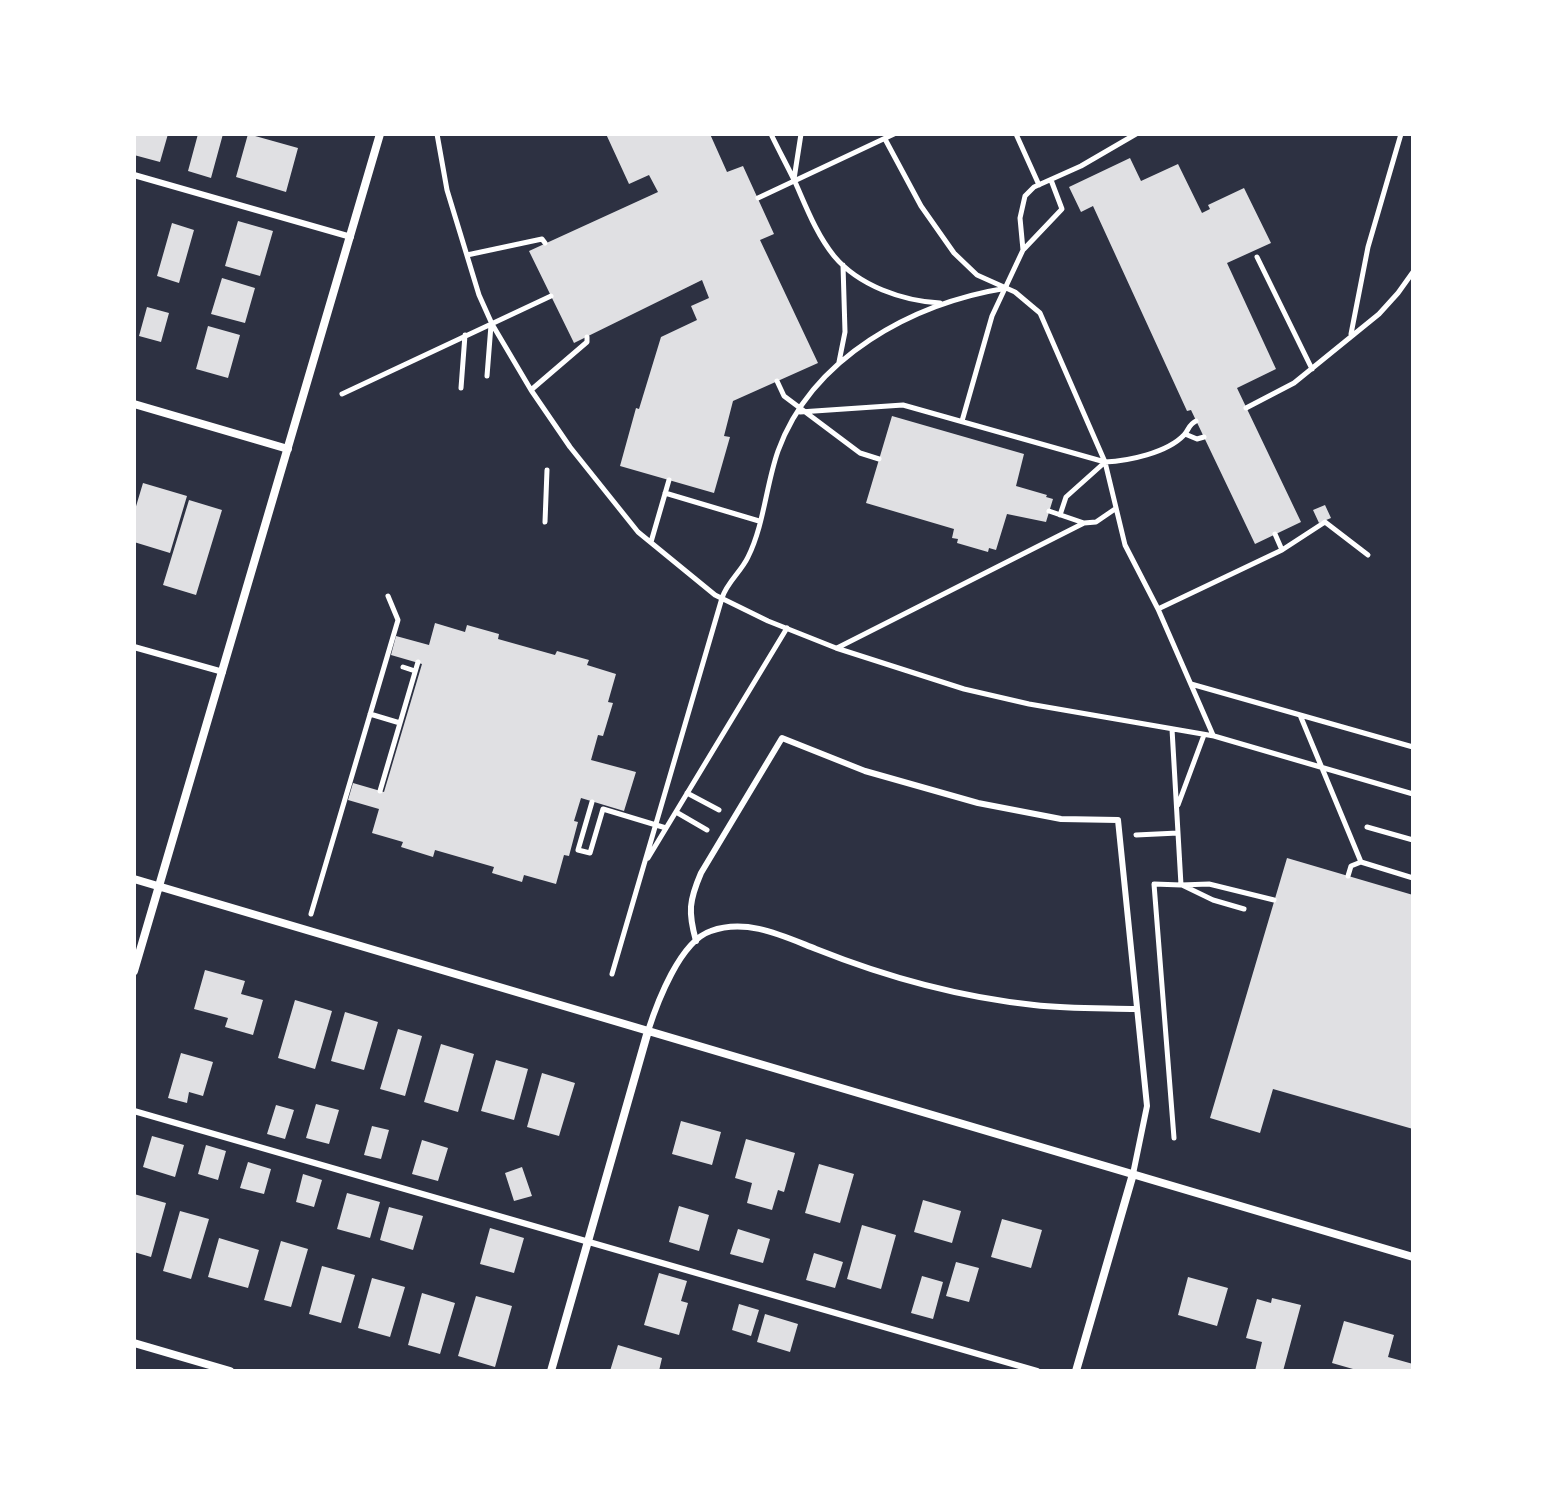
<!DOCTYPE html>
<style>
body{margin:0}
#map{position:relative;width:1547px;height:1505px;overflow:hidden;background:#2d3142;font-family:"Noto Sans",sans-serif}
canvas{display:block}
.frame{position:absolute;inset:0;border:136px solid #fff;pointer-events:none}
</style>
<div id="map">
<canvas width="1547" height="1505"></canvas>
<div class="frame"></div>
</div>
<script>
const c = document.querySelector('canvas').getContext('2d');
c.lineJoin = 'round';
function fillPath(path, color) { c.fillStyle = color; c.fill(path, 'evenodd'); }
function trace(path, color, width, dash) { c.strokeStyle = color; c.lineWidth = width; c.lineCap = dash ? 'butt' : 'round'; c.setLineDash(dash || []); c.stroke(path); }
const building = new Path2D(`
 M134 134H168L160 162 134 155Z
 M198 134H223L211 178 188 171Z
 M248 134 298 148 286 192 236 177Z
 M606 134H710L727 172 743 166 774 234 760 240 818 363 733 401 724 436 730 437 714 493 620 466 636 408 639 409 661 337 697 320 691 306 709 298 702 280 574 343 529 251 658 192 649 175 629 184Z
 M1130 158 1141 181 1178 164 1202 213 1210 209 1208 205 1244 188 1271 243 1227 263 1276 369 1237 388 1301 522 1255 544 1191 410 1187 411 1093 206 1081 212 1069 187Z
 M238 221 273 231 260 276 225 266Z
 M172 223 194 230 179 283 157 276Z
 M222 278 255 288 245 323 211 314Z
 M147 307 169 313 161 342 139 336Z
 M208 326 240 335 228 378 196 369Z
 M892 416 1024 454 1016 486 1047 495 1046 497 1053 499 1046 522 1007 514 996 550 989 548 988 552 957 543 958 539 952 538 954 529 866 503Z
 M143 483 187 496 170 553 134 542V513Z
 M189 500 222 510 196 595 163 585Z
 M1325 505 1331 518 1319 523 1313 510Z
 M435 623 465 632 467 625 499 634 498 639 555 655 557 651 589 660 587 665 616 674 608 702 613 703 603 736 598 735 591 760 636 772 624 811 581 798 574 821 578 822 569 856 564 855 556 884 524 875 522 882 492 873 494 867 435 850 433 857 401 847 403 842 372 833 379 809 348 800 353 783 384 792 422 664 391 655 396 636 429 645Z
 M1287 858 1413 895V1129L1273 1089 1260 1133 1210 1118Z
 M205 970 245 981 241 994 263 1000 253 1035 225 1027 228 1018 194 1009Z
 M295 1000 332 1011 315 1069 278 1058Z
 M345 1012 378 1022 364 1070 331 1061Z
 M398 1029 422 1036 405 1096 380 1089Z
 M441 1044 474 1054 458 1112 424 1102Z
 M181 1053 213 1062 203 1096 189 1092 187 1103 168 1098Z
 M496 1060 528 1069 514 1120 481 1111Z
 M542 1073 575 1083 559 1136 527 1127Z
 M316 1104 339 1110 329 1144 306 1138Z
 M276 1105 294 1110 285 1139 267 1134Z
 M681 1121 721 1132 712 1165 672 1154Z
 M372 1126 389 1130 381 1159 364 1155Z
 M152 1136 184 1145 175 1177 143 1167Z
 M746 1139 795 1153 784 1192 778 1190 772 1210 747 1203 752 1183 735 1178Z
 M422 1140 448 1148 438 1181 412 1174Z
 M206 1145 226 1151 218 1180 198 1174Z
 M248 1162 271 1169 264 1194 240 1188Z
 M819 1164 854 1174 840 1223 805 1213Z
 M522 1167 532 1196 514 1201 505 1173Z
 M303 1174 322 1180 314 1207 296 1202Z
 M347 1193 380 1202 370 1238 337 1229Z
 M134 1194 166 1203 151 1257 134 1252Z
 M923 1200 961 1211 952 1243 914 1232Z
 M679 1206 709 1215 699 1251 669 1242Z
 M389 1207 423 1216 413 1250 380 1240Z
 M180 1211 209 1219 191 1279 163 1271Z
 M1002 1219 1042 1230 1031 1268 991 1257Z
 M862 1225 896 1235 881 1289 847 1279Z
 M490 1228 524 1238 514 1273 480 1264Z
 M738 1229 770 1239 763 1263 730 1254Z
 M219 1238 259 1250 248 1288 208 1277Z
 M281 1241 308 1249 291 1307 264 1300Z
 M814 1253 843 1262 835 1288 806 1280Z
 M956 1262 979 1268 969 1302 946 1296Z
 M322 1266 355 1275 341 1323 309 1314Z
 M659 1273 687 1281 681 1301 688 1303 679 1335 644 1325Z
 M922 1276 943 1282 933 1319 911 1313Z
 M1188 1277 1228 1288 1217 1326 1178 1315Z
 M372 1278 405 1287 390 1337 358 1328Z
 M422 1293 455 1303 440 1354 408 1345Z
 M476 1296 512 1306 495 1367 458 1356Z
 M1272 1298 1301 1305 1283 1371H1255L1262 1342 1246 1338 1257 1299 1271 1303Z
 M739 1304 759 1310 751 1336 732 1330Z
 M765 1314 798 1324 790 1352 757 1342Z
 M1344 1321 1394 1335 1388 1357 1413 1364V1371H1360L1332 1363Z
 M618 1345 662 1358 659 1371H610Z`);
const path = new Path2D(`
 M437 134 447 190 479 295 492 324 531 390 570 447 638 532 715 595 768 621 836 648 964 689 1029 704 1214 736 1413 794
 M771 134C779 151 788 167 796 184 807 209 817 235 834 256 859 286 903 301 940 303
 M1016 134 1039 185
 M885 139 921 206 954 253 977 275 1015 292 1040 313 1105 462 1125 545 1158 609 1213 735
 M794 179 801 134
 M758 198 894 134
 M1024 249 1062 209 1051 180
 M467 255 542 239 545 243
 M1257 257 1312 369
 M1351 334 1368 247 1401 134
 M839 362 845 332 843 265
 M487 376 491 325
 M777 381 784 396 860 453 879 459
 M461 388 465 335
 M531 390 587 342V337
 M342 394 551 296
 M1246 408 1294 383 1379 314 1398 293 1413 272
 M800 412 903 405 1105 462C1128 461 1167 453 1184 435 1189 430 1188 425 1196 421
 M962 421 992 316 1023 250 1020 218 1025 196 1034 187 1081 166 1136 134
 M1185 434 1197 439 1204 437
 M665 493 759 521
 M1049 511 1084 523
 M1060 515 1066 497 1104 463
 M545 522 547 470
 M1275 534 1282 550
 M651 542 669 480
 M1158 609 1282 550 1325 522 1368 555
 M837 648 1084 523 1096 522 1115 509
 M403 667 415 671
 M1191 684 1413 747
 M370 714 400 723
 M1300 715 1361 862 1413 878
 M1172 729 1181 885 1154 884 1174 1138
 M380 791 418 662
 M687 793 719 810
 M592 802 578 850 590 853 603 809 666 828
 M1178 805 1204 735
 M676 812 707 830
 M1367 827 1413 840
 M1136 835 1178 833
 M648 858 787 628
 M1348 876 1351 866 1361 862
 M1181 885 1209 884 1274 900
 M1182 885 1213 900 1244 909
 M311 914 398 620 388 596
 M612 974 722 598C727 582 741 572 748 557 764 525 766 485 778 451 812 357 913 303 1007 288`);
const service = new Path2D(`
 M134 175 351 237
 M134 647 223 672
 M696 941C688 912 689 901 701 873L782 738 865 771 978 803 1061 819 1118 820 1147 1106 1133 1174
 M648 1031C657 1003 680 941 711 931 747 918 783 936 816 949 886 977 959 997 1034 1005 1068 1009 1103 1008 1137 1009
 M134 1111 1037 1371`);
const minor = new Path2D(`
 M134 404 288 449
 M134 879 1413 1257
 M134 971 380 134
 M134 1343 230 1371
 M551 1371 648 1031
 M1076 1371 1133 1174`);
fillPath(building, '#e0e0e3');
trace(path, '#fff', 5);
trace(service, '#fff', 6);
trace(minor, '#fff', 8);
</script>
